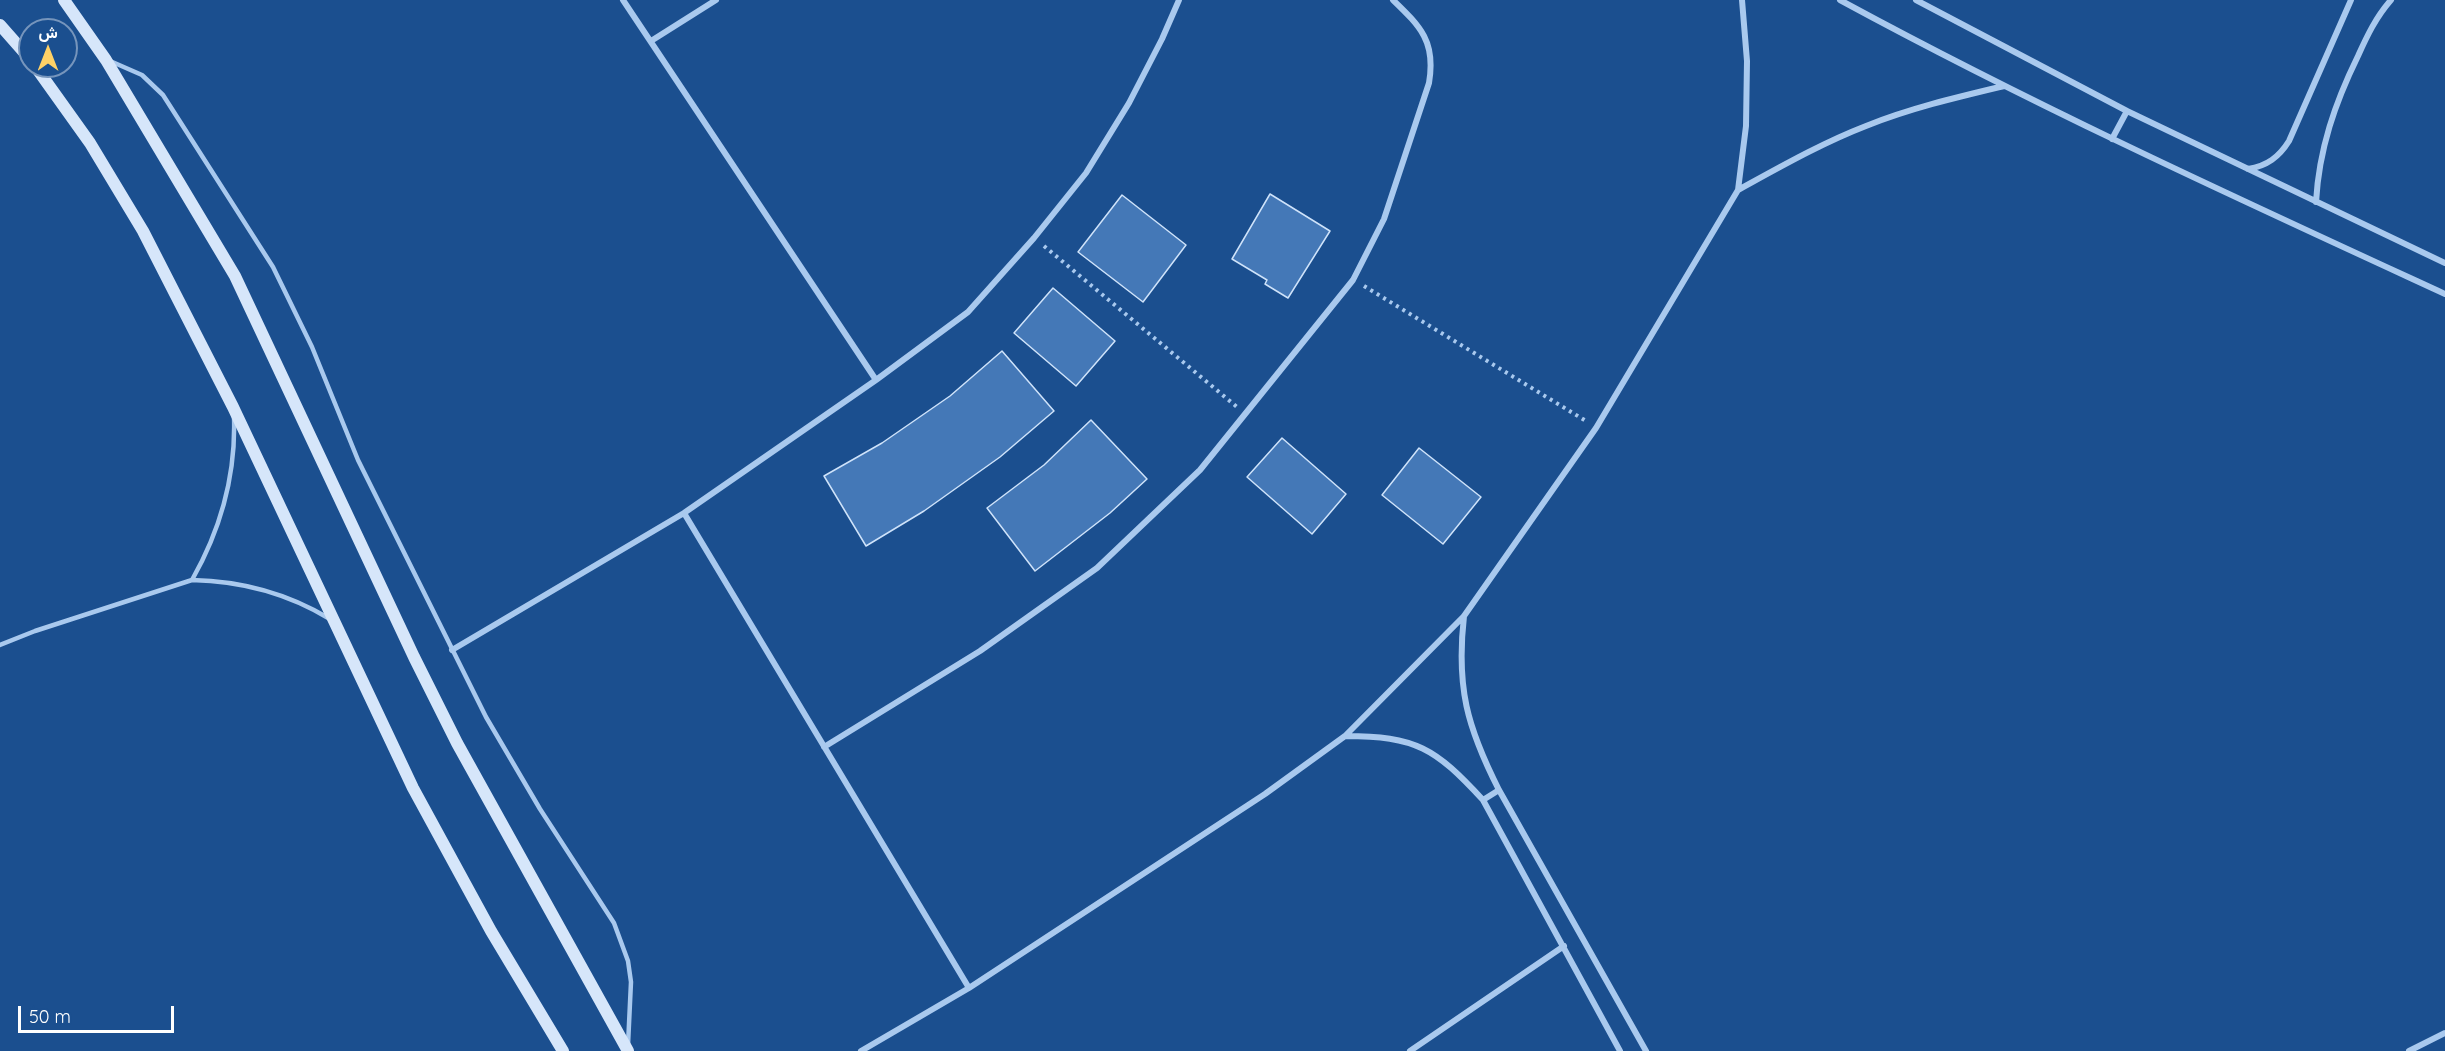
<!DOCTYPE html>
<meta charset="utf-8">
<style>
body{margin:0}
#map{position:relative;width:2445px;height:1051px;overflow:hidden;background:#1b4f8f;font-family:Quicksand,Vazirmatn,sans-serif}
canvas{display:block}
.north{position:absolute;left:18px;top:18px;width:60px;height:60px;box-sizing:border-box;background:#1b4f8f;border:2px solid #7695bc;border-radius:50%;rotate:0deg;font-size:16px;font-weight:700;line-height:24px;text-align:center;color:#fff}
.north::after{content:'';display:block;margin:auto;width:21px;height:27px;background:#ffd166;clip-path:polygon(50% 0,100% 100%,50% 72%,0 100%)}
.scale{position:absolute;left:18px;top:1006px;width:156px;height:27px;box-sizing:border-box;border:3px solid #fff;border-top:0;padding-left:8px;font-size:18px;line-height:21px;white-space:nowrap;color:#fff;-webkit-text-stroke:4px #1b4f8f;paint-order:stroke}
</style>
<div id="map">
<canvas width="2445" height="1051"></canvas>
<div class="north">ش</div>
<div class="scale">50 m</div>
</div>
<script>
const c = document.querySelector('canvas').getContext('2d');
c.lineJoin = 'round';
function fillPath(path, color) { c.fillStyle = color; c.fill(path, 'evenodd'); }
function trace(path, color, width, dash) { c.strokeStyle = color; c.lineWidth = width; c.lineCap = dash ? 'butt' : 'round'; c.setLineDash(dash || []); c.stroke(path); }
const building = new Path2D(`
 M1270 194 1330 231 1288 298 1265 284 1267 280 1232 259Z
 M1122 195 1186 245 1143 302 1078 252Z
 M1053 288 1115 341 1076 386 1014 333Z
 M1002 351 1054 411 1000 457 924 511 866 546 824 476 882 443 950 396Z
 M1091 420 1147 479 1110 513 1035 571 987 508 1044 465Z
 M1282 438 1346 494 1312 534 1247 477Z
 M1419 448 1481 497 1443 544 1382 495Z`);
const path = new Path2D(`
 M1044 246 1237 407
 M1364 286 1586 421`);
const lane = new Path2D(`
 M110 61 142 75 163 95 273 267 312 347 358 460 486 717 540 809 614 923 628 961 631 982 628 1045
 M192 580C221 529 236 476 234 417
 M0 645 35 631 192 580C243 581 287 593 330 619`);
const street = new Path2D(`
 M623 0 876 380
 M1840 0C2037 107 2241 200 2445 294
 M1916 0 2127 111 2445 263
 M651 41 716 0
 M2112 139 2127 111
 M2248 169C2267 166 2279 157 2289 141L2351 0
 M1738 190C1780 167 1822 143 1866 126 1911 108 1958 97 2004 86
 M2316 202C2319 149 2335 103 2358 56 2367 36 2376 17 2391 0
 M684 513 969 988
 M1464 616C1456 687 1467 727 1499 790L1646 1051
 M452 650 684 513 876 380 968 312 1034 238 1086 173 1129 103 1162 39 1179 0
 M1345 736C1416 736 1435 748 1483 800L1620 1051
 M824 747 980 651 1097 568 1200 470 1353 280 1384 219 1429 83C1436 42 1421 27 1393 0
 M1483 800 1499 790
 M861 1051 969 988 1265 794 1345 736 1464 616 1596 428 1738 190 1746 126 1747 61 1742 0
 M1410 1051 1564 946
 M2409 1051 2445 1033`);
const secondary = new Path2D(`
 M64 0 106 60 235 276 414 657 457 743 628 1051
 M0 25 30 59
 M35 66 90 143 143 231 233 407 413 788 491 931 563 1051`);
fillPath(building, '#4478b7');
trace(building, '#cfe3fa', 1.5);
trace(path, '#a9c9ee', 4, [3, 4.5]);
trace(lane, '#a9c9ee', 4.5);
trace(street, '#a9c9ee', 6);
trace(secondary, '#d6e6fa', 12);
</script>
